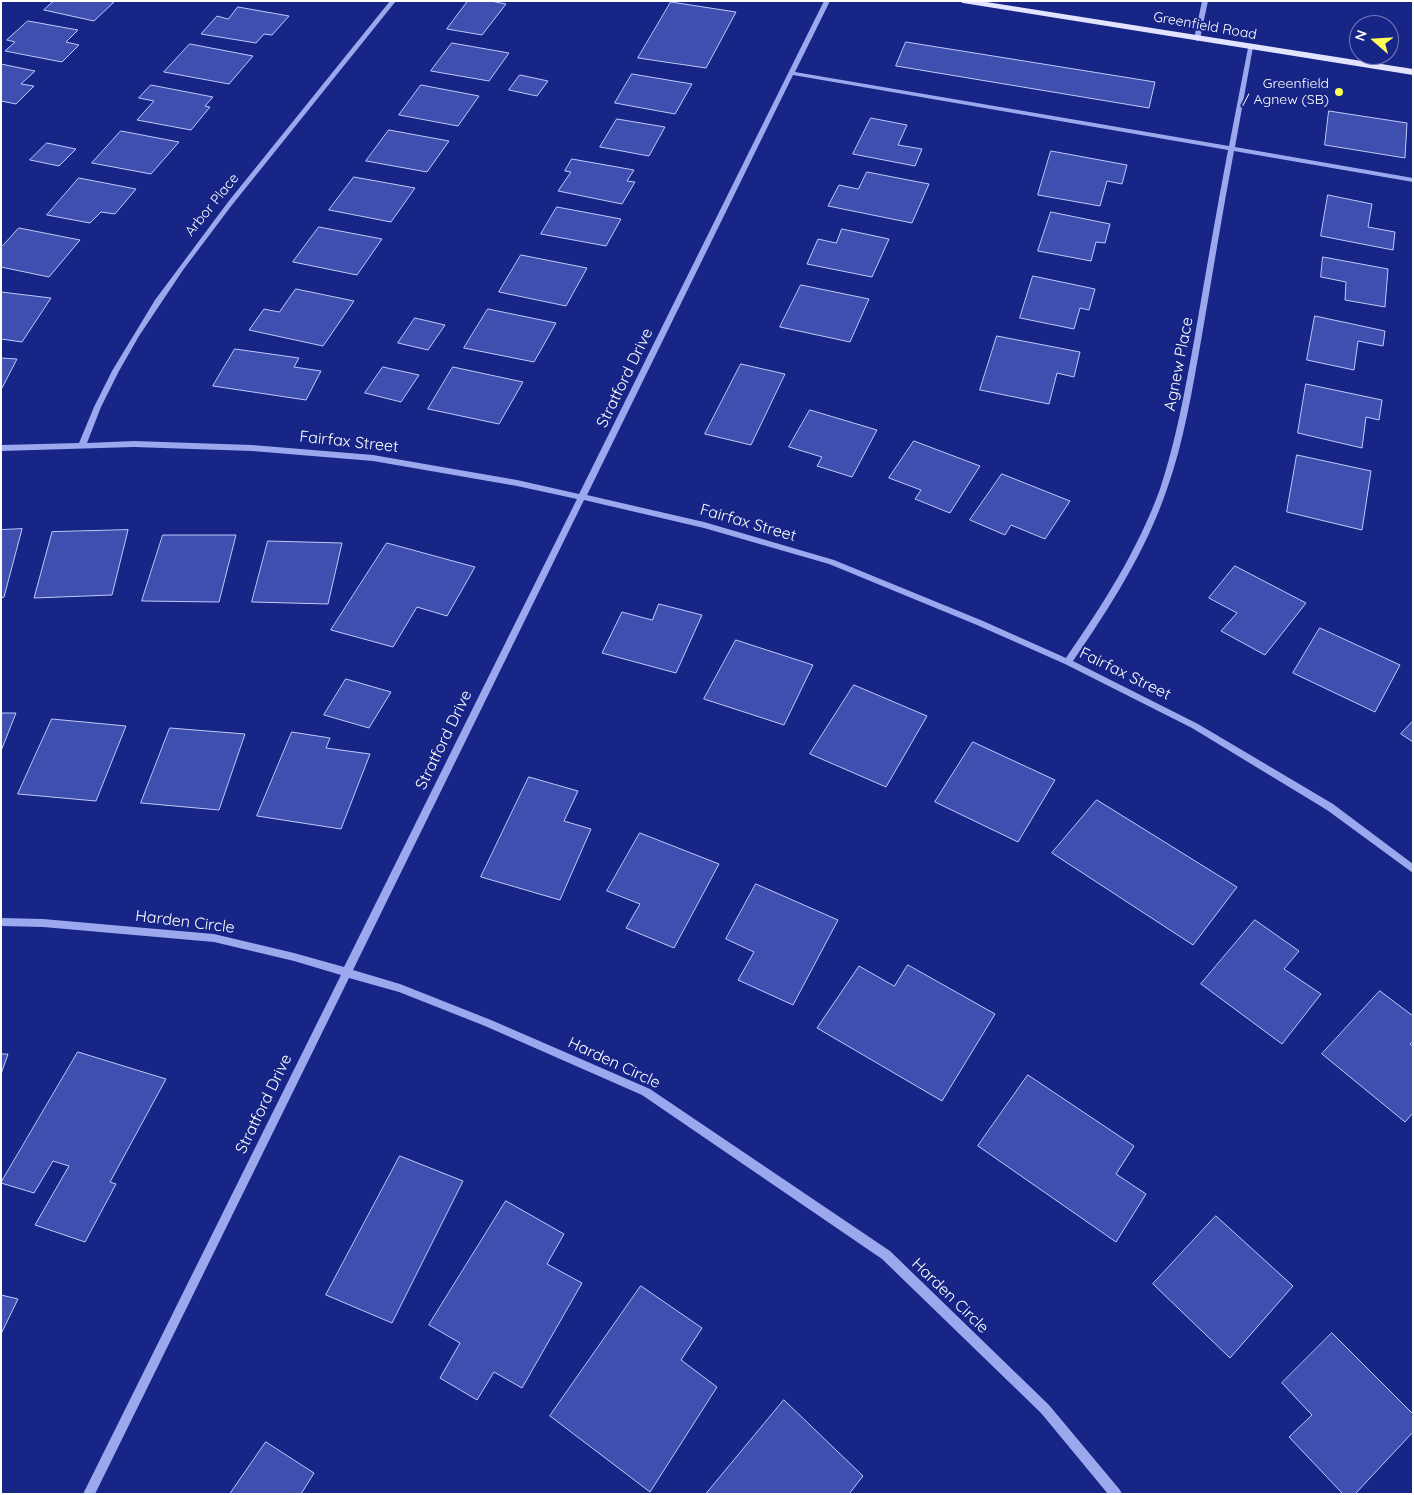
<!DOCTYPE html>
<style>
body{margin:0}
#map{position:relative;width:1414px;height:1495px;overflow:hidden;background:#162586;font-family:Quicksand,sans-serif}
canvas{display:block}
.frame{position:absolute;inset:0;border:2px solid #fff;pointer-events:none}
.north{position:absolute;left:1349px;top:15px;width:50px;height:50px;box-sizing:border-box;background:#162586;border:1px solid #737cb6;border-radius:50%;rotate:289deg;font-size:14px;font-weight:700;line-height:20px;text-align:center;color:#fff}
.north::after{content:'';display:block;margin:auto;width:18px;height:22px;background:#fdff58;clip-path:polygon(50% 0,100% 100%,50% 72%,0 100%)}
</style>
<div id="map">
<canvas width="1414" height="1495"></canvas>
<div class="frame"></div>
<div class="north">N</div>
</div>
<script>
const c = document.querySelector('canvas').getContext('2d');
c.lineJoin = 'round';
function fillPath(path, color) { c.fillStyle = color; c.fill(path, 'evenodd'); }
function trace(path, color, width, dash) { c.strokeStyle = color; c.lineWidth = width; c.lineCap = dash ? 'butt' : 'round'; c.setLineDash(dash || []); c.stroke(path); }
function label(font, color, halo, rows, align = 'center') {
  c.font = font + ' Quicksand,sans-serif'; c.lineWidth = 4; c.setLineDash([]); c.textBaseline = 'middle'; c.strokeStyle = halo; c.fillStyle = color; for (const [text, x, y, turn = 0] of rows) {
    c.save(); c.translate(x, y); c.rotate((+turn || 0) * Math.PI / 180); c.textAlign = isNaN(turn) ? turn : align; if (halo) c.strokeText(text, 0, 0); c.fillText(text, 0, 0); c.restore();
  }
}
const building = new Path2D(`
 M54 1H108L114 2 94 21 44 10Z
 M468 1H491L506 4 482 35 447 29Z
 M671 2 736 12 706 68 638 58Z
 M238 7 289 16 272 35 264 34 256 43 201 34 217 16 228 19Z
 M28 21 78 30 66 42 79 45 62 62 5 51 15 42 7 40Z
 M906 42 1155 82 1149 108 896 66Z
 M452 43 509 53 489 81 431 71Z
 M190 44 253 56 229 84 164 72Z
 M1 64 35 71 21 84 34 86 16 104 1 101Z
 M632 74 692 84 675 114 615 103Z
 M520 75 548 81 537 96 509 90Z
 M151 85 213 97 205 106 210 107 191 130 137 120 154 101 139 98Z
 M421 85 479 96 458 126 399 115Z
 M1329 111 1407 123 1405 158 1325 145Z
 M871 118 907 125 898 145 922 149 915 166 853 154Z
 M617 119 665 127 649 156 600 147Z
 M389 130 449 141 427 172 366 161Z
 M121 131 179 142 151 174 92 163Z
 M47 143 76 149 59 166 30 160Z
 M1051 151 1127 165 1122 184 1107 181 1100 206 1038 195Z
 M572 159 634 170 627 181 635 182 622 204 558 191 571 172 565 171Z
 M867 172 929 184 912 223 828 206 839 185 858 189Z
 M354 177 415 188 391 222 329 210Z
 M79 178 136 189 115 214 101 212 90 223 47 215Z
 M1328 195 1372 204 1368 227 1395 232 1393 250 1321 236Z
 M557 207 621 219 606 246 541 234Z
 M1051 212 1110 224 1105 243 1096 242 1091 261 1038 251Z
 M319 227 382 239 357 275 293 262Z
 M19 228 80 240 49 277 1 267V248Z
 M842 229 889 239 872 277 807 264 818 239 836 243Z
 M521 255 587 268 566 306 499 292Z
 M1323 257 1388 269 1385 307 1345 300 1346 282 1321 277Z
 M1033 276 1095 289 1089 310 1080 308 1074 329 1020 318Z
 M801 285 869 299 850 342 780 327Z
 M296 289 354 301 323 346 249 330 264 309 279 312Z
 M1 292 51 298 22 342 1 339Z
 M488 309 556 323 534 362 464 348Z
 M1315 316 1385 331 1383 346 1358 341 1354 370 1307 360Z
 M415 318 445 325 428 350 398 343Z
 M997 336 1080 352 1074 377 1057 373 1049 404 980 390Z
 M235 349 299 358 294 367 321 371 306 400 213 386Z
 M1 358 17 359 2 388H1Z
 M741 364 785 374 751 445 705 434Z
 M383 367 419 375 401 402 365 393Z
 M453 367 523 382 499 424 428 409Z
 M1306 384 1382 400 1379 420 1366 417 1362 448 1298 433Z
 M810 410 877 430 852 477 817 466 822 457 789 447Z
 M914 441 980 466 950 513 915 499 921 490 889 478Z
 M1297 455 1371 471 1362 530 1287 512Z
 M1002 474 1070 501 1045 539 1011 525 1005 535 970 520Z
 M22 529 4 597 1 598V530Z
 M128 530 112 595 34 598 52 532Z
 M163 535H236L219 602 142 601Z
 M268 541 342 543 328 604 252 602Z
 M387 543 475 567 447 616 417 607 393 647 331 630Z
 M1235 566 1306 603 1265 655 1221 631 1237 613 1209 598Z
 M659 604 702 615 676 673 602 653 622 612 652 620Z
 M1320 628 1400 665 1375 712 1293 673Z
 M736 640 813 665 784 725 704 699Z
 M346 679 391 692 369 728 324 715Z
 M854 685 927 716 886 787 810 754Z
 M1 713H16L1 751Z
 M52 719 126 726 96 801 18 794Z
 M1413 721V742L1401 734Z
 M170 728 245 734 219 810 141 803Z
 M292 732 330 738 326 748 370 754 341 829 257 816Z
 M973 742 1055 780 1018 842 935 802Z
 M529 777 578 791 564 821 591 829 560 900 481 877Z
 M1097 800 1237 887 1193 945 1052 853Z
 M640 833 719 864 674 948 626 928 640 904 607 891Z
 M756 884 838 920 793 1005 738 980 754 952 726 939Z
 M1255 920 1299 951 1284 969 1321 994 1282 1044 1201 984Z
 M908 965 995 1014 942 1101 817 1028 859 966 894 986Z
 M1380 991 1413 1016V1041L1410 1044 1413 1046V1113L1405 1122 1322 1054Z
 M78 1052 166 1079 110 1182 116 1184 85 1242 35 1225 69 1166 53 1161 34 1193 1 1183Z
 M1 1054H8L1 1074Z
 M1028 1075 1134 1146 1116 1174 1146 1194 1116 1242 978 1146Z
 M400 1156 463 1181 392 1323 326 1295Z
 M506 1201 564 1234 547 1264 582 1283 522 1388 494 1372 477 1400 440 1378 460 1343 429 1325Z
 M1216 1216 1293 1286 1230 1358 1153 1284Z
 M641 1286 702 1328 681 1360 717 1387 650 1492 550 1416Z
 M1 1295 18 1299 1 1334Z
 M1332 1333 1413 1414V1432L1355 1494H1343L1289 1437 1312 1415 1282 1383Z
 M784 1400 863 1476 849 1494H706Z
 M266 1442 314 1473 301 1494H230Z`);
const minor = new Path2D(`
 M390 1H396L232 205 183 270 139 336 119 371 101 407 87 443 134 441 252 445 373 455 517 480 579 494 824 1H830L795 72 1229 146 1248 48 1253 47 1235 147 1413 178V182L1234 151C1222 214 1212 278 1201 341 1192 391 1184 441 1167 489 1146 551 1110 607 1073 661L1198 724 1333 804 1413 864V873L1327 810 1192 728 1065 664 977 625 829 564 704 528 584 500 353 970 400 984 491 1020 650 1089 890 1251 1049 1405 1120 1490 1122 1494H1108L1041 1413 882 1259 642 1095 485 1026 399 992 349 978 95 1494H83L341 975 294 961 214 942 43 927 1 926V918L43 919 214 934 294 953 344 967 577 499 517 486 373 461 252 451 134 447 1 451V445L79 443 94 407 112 371 155 300 228 202ZM793 75 1228 150C1216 213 1205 277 1194 341 1185 390 1176 441 1160 489 1138 550 1103 604 1066 658L983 621 834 560 704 522 587 495Z
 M1202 1H1208L1200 39 1197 41 1194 39Z`);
const major = new Path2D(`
 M959 1H980L1413 69V75L963 3Z`);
const markers = [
 [1339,92,5,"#fdff58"]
];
const farStreetnames = [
 ["Greenfield Road",1205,26,10],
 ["Arbor Place",212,205,-51]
];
const farPoinames = [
 ["Greenfield",1329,84],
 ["/ Agnew (SB)",1329,100]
];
const streetNames = [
 ["Agnew Place",1179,364,-79],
 ["Stratford Drive",625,378,-64],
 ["Fairfax Street",349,442,6],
 ["Fairfax Street",748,523,16],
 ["Fairfax Street",1125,674,26],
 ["Stratford Drive",444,740,-64],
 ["Harden Circle",185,922,7],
 ["Harden Circle",614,1063,25],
 ["Stratford Drive",264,1104,-64],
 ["Harden Circle",950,1296,44]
];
fillPath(building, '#3e4fb0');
trace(building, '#c1c9fa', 1);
fillPath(minor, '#9ba8ee');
fillPath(major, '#e2e4ff');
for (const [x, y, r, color] of markers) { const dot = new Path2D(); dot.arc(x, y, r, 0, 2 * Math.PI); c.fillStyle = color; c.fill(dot); trace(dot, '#162586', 2); }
label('14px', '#fff', '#162586', farStreetnames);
label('14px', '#fff', '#162586', farPoinames, 'right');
label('16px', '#fff', '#162586', streetNames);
</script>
